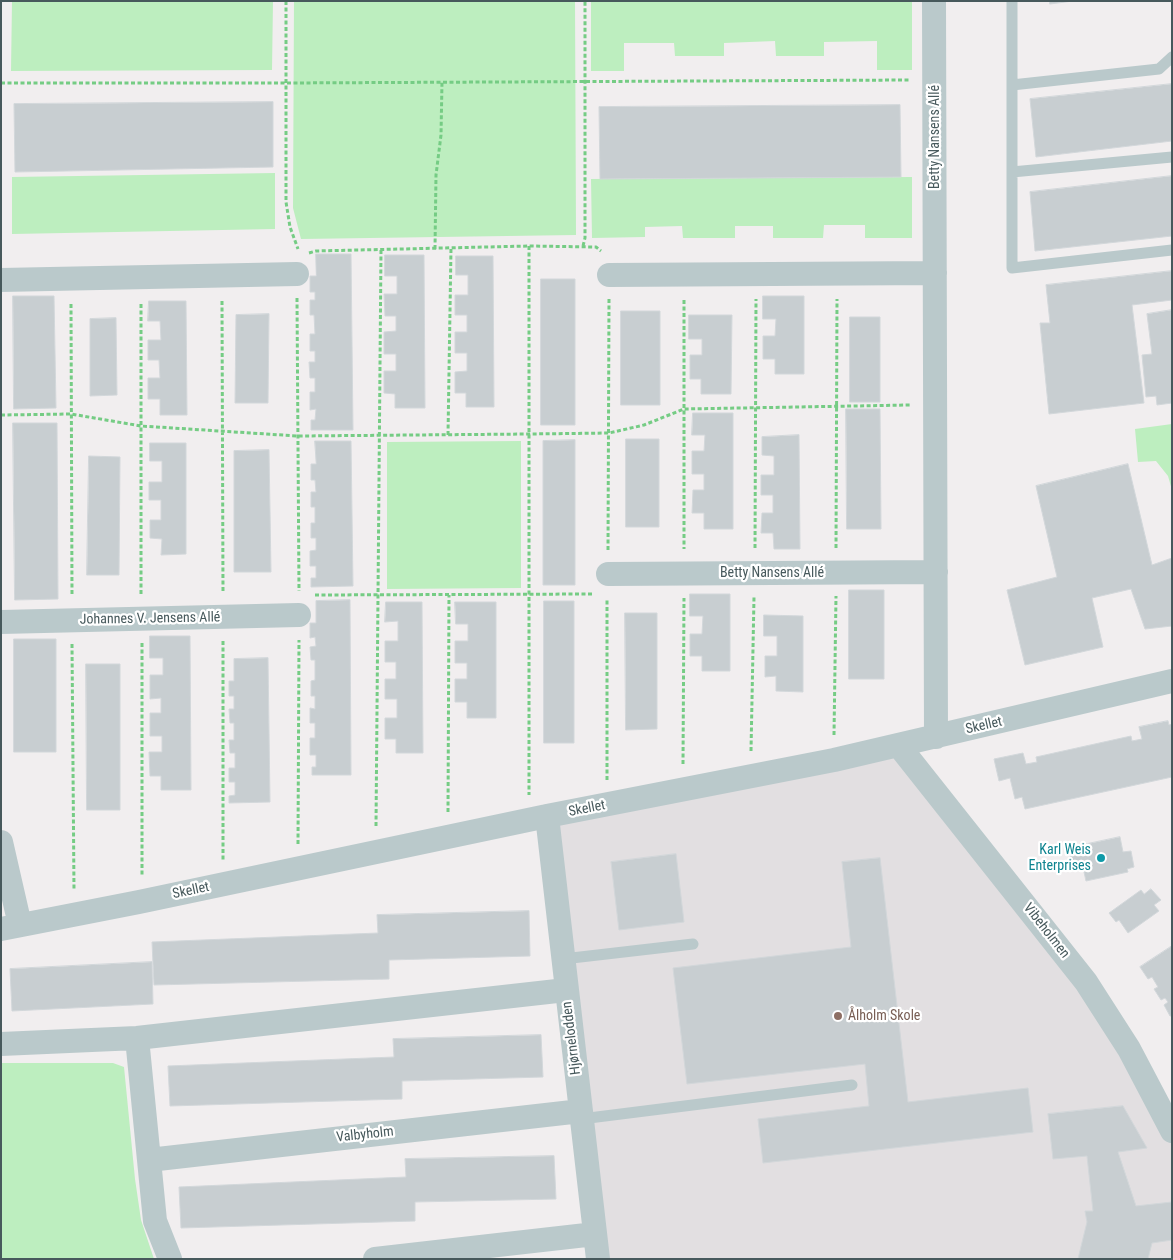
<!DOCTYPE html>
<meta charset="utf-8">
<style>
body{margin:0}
#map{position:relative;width:1173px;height:1260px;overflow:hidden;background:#f1eeef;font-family:"Roboto Condensed",sans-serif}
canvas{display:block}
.frame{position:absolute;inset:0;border:2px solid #47595c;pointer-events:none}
</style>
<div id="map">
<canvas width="1173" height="1260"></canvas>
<div class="frame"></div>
</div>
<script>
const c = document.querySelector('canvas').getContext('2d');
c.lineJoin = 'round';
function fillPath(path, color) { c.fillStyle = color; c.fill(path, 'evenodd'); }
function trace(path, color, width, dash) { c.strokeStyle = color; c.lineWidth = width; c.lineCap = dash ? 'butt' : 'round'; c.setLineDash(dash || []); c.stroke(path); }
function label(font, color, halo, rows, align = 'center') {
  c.font = font + ' "Roboto Condensed",sans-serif'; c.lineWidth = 4.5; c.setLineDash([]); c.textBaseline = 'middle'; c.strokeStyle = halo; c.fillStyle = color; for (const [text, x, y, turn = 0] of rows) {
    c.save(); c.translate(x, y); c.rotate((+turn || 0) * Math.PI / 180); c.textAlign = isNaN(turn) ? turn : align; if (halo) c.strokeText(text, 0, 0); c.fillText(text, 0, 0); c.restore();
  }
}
const education = new Path2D(`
 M902 754 1081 983 1172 1138V1259H602L552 824Z`);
const green = new Path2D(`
 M12 1H273L272 70 11 71Z
 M294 1H575L576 235 301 239 293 208Z
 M591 1H912V70H877V41L824 42V56H776L775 41 724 43V56H675L674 43H624V71H591Z
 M275 173V229L12 234V177Z
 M912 177V238H865V225H824L823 238H773V226H735V238H683L682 226 645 227V237L592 238 591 179Z
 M1172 424V490L1168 476 1156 461 1138 462 1135 429Z
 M521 441V588L387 589V442Z
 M1 1063H113L124 1067 135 1179 141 1220 154 1259H1Z`);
const building = new Path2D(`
 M1050 1H1073L1050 4Z
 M1172 84V141L1036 157 1030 99Z
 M273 102V167L15 172 14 104Z
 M900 105 901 177 600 179 599 107Z
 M1172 176V236L1035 251 1030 192Z
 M316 254H351L353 430H311V420H315L316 409 310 410V392H315V378H310L309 362H315V351H310V334H315L314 315H310V300H315V292H310V276H316Z
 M385 255H424L425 408H395V394L384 393V371H396V354H384V332L396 331V316H385L384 294H397V276H385Z
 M456 256H493L494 407H466V393H455V372L467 371V353H455V332H467V315H455V295H468V275H456Z
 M1172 271V300L1132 305 1144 403 1049 414 1040 323H1050L1046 285Z
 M541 279H575V425H541Z
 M13 296H54L56 408 14 409Z
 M763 296H804V374H775V359H763V336H775L776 319H763Z
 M149 301H186L187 415H160V399H148V378H160L159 360H148V340H161L160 321H148Z
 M1172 310V403L1157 405 1156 396 1146 397 1142 355 1152 354 1147 314Z
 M621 311H660V405H621Z
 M269 314 268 403H235L236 315Z
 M689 315H732L731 394H701V379H690V355H702V339H689Z
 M850 317H880V402H850Z
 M116 318 117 395 90 396V319Z
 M846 409H880L881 529H847Z
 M693 413H733V529H704V513H692L693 490H704V474H692V451H704L705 435H692Z
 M13 423H57L58 599 15 600Z
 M799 435 800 549H774L773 533H761L762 513H773V495H761V475H774V456L762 455V437Z
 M626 439H659V527H626Z
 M575 440V585H543V441Z
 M315 441H351L353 586 311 587V578H316V566H310V551L316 550V538H311V523H315V507H311V492H316L315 480H311V464H316Z
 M150 443H186V554L161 555 162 539 150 538V520H161V500H149V482H162V461H150Z
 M269 450 271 572H234V451Z
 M89 456 120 457 119 575H87Z
 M1128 464 1152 565 1172 558V626L1145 629 1131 589 1092 598 1103 647 1025 665 1007 590 1057 577 1036 486Z
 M849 590H884V679H849Z
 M690 594H730V671H702V656H690V634H702L703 616H690Z
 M350 600 351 775H312V767H316V755H310V738H315V723H310V708L315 709V696H311V681L315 680V660H311L310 647 316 646 315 637 310 638V623H316V601Z
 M544 601H574V743H544Z
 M386 602H422L423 753H396V739H385V718H397V699H385V679H396V662H385V641H398V621L385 622Z
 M455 602H496V718H467V702H455V679H467V663H455V641H468V624H456Z
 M625 613H657V729L626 730Z
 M764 615 803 616V692L776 691V676L765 677V656H777V636H764Z
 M150 636H190L191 790H161V776H150L149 752H162V736H150V713H161V698L150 699V675H163V658H150Z
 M14 639H56V752H14Z
 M268 658 270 802 229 803V796L235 795V782H229V768H235V753H230L229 740H234V723H230L229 709H234V696H229V681H234V659Z
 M86 664H120V810H87Z
 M1168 721 1169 725 1172 724V777L1025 809 1022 797 1015 799 1010 778 999 781 994 759 1023 753 1026 764 1037 762 1036 757 1131 736 1132 741 1142 739 1139 727Z
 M1120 837 1123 852 1131 851 1134 867 1127 869 1128 872 1086 881 1082 863 1072 866 1069 848Z
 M676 854 684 922 619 930 611 862Z
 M880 858 908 1102 1028 1088 1033 1132 763 1163 758 1119 869 1106 865 1064 687 1084 673 968 851 947 842 862Z
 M1151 889 1161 900 1154 905 1159 911 1128 933 1119 920 1116 922 1109 913 1141 890 1144 894Z
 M529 911 530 956 389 960V979L154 985 152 942 378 933 377 915Z
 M1172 946V1016H1170L1164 1005 1168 1002 1165 998 1161 1000 1154 989 1158 987 1152 977 1148 979 1140 967Z
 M152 962 153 1004 12 1011 10 969Z
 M541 1035 543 1077 402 1081V1099L170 1106 168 1066 394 1057 393 1039Z
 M1123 1106 1147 1148 1118 1152 1136 1206 1172 1202V1240L1152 1243 1148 1259H1078L1087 1222 1085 1211H1093L1087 1156 1053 1159 1048 1114Z
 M554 1156 556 1199 415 1202V1221L181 1228 179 1187 406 1177 405 1159Z`);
const path = new Path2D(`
 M286 1V202L290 227 298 249
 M1 83H286L909 80
 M529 246V795
 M583 246 585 238V1
 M435 249 436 175 441 135 442 82
 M309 253 316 251 529 246 596 247 601 251
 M297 298 299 591
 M684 300V549
 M222 301 223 592
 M71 304 72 595
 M1 415 71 414 141 426 298 436 529 434 609 433 644 425 684 409 910 405
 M448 435 451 248
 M755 548 756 299
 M836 548 837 299
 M608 550 609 299
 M141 594V303
 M315 595 593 594
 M223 641V860
 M142 643V876
 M72 644 74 890
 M834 735 836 596
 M751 751 754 597
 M683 764 684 598
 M607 780V599
 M448 812 449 595
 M376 826 381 250
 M298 844 299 640`);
const service = new Path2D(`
 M1012 1V268L1172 250
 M1012 85 1159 69 1172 57
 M1012 172 1172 157
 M563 959 693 944
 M581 1119 852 1085`);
const minor = new Path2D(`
 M934 1 936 737
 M609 275 935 273
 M1 280 297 274
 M608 574 936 572
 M1 622 299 615
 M899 746 1086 982 1129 1049 1172 1131
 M547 816 598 1259
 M1 842 20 925
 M1 929 139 902 547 816 834 760 1172 681
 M137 1038 155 1221 170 1259
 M1 1044 137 1038 566 990
 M149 1160 581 1111
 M375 1259 595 1234`);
const markers = [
 [1101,858,5,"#0f9aa8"],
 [838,1016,5,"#8d6e63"]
];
const streetNames = [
 ["Betty Nansens Allé",935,137,-90],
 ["Betty Nansens Allé",772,573],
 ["Johannes V. Jensens Allé",150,619,-1],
 ["Skellet",984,726,-13],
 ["Skellet",587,809,-11],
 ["Skellet",191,891,-12],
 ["Vibeholmen",1046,931,52],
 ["Hjørnelodden",572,1038,-97],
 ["Valbyholm",365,1135,-6]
];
const cultureNames = [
 ["Karl Weis",1091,850],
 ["Enterprises",1091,866]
];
const educationNames = [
 ["Ålholm Skole",848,1016]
];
fillPath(education, '#e2dfe1');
fillPath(green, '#bdeebf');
fillPath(building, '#c8ced1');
trace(building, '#d2d7da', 1);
trace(path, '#75cc84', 3, [4, 2.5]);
trace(service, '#bac9cb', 11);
trace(minor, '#bac9cb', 24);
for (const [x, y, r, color] of markers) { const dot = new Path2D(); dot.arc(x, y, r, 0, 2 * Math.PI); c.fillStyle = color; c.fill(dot); trace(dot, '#fff', 2); }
label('14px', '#47595c', '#fff', streetNames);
label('14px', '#0d838f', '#fff', cultureNames, 'right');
label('14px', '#785e54', '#fff', educationNames, 'left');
</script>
